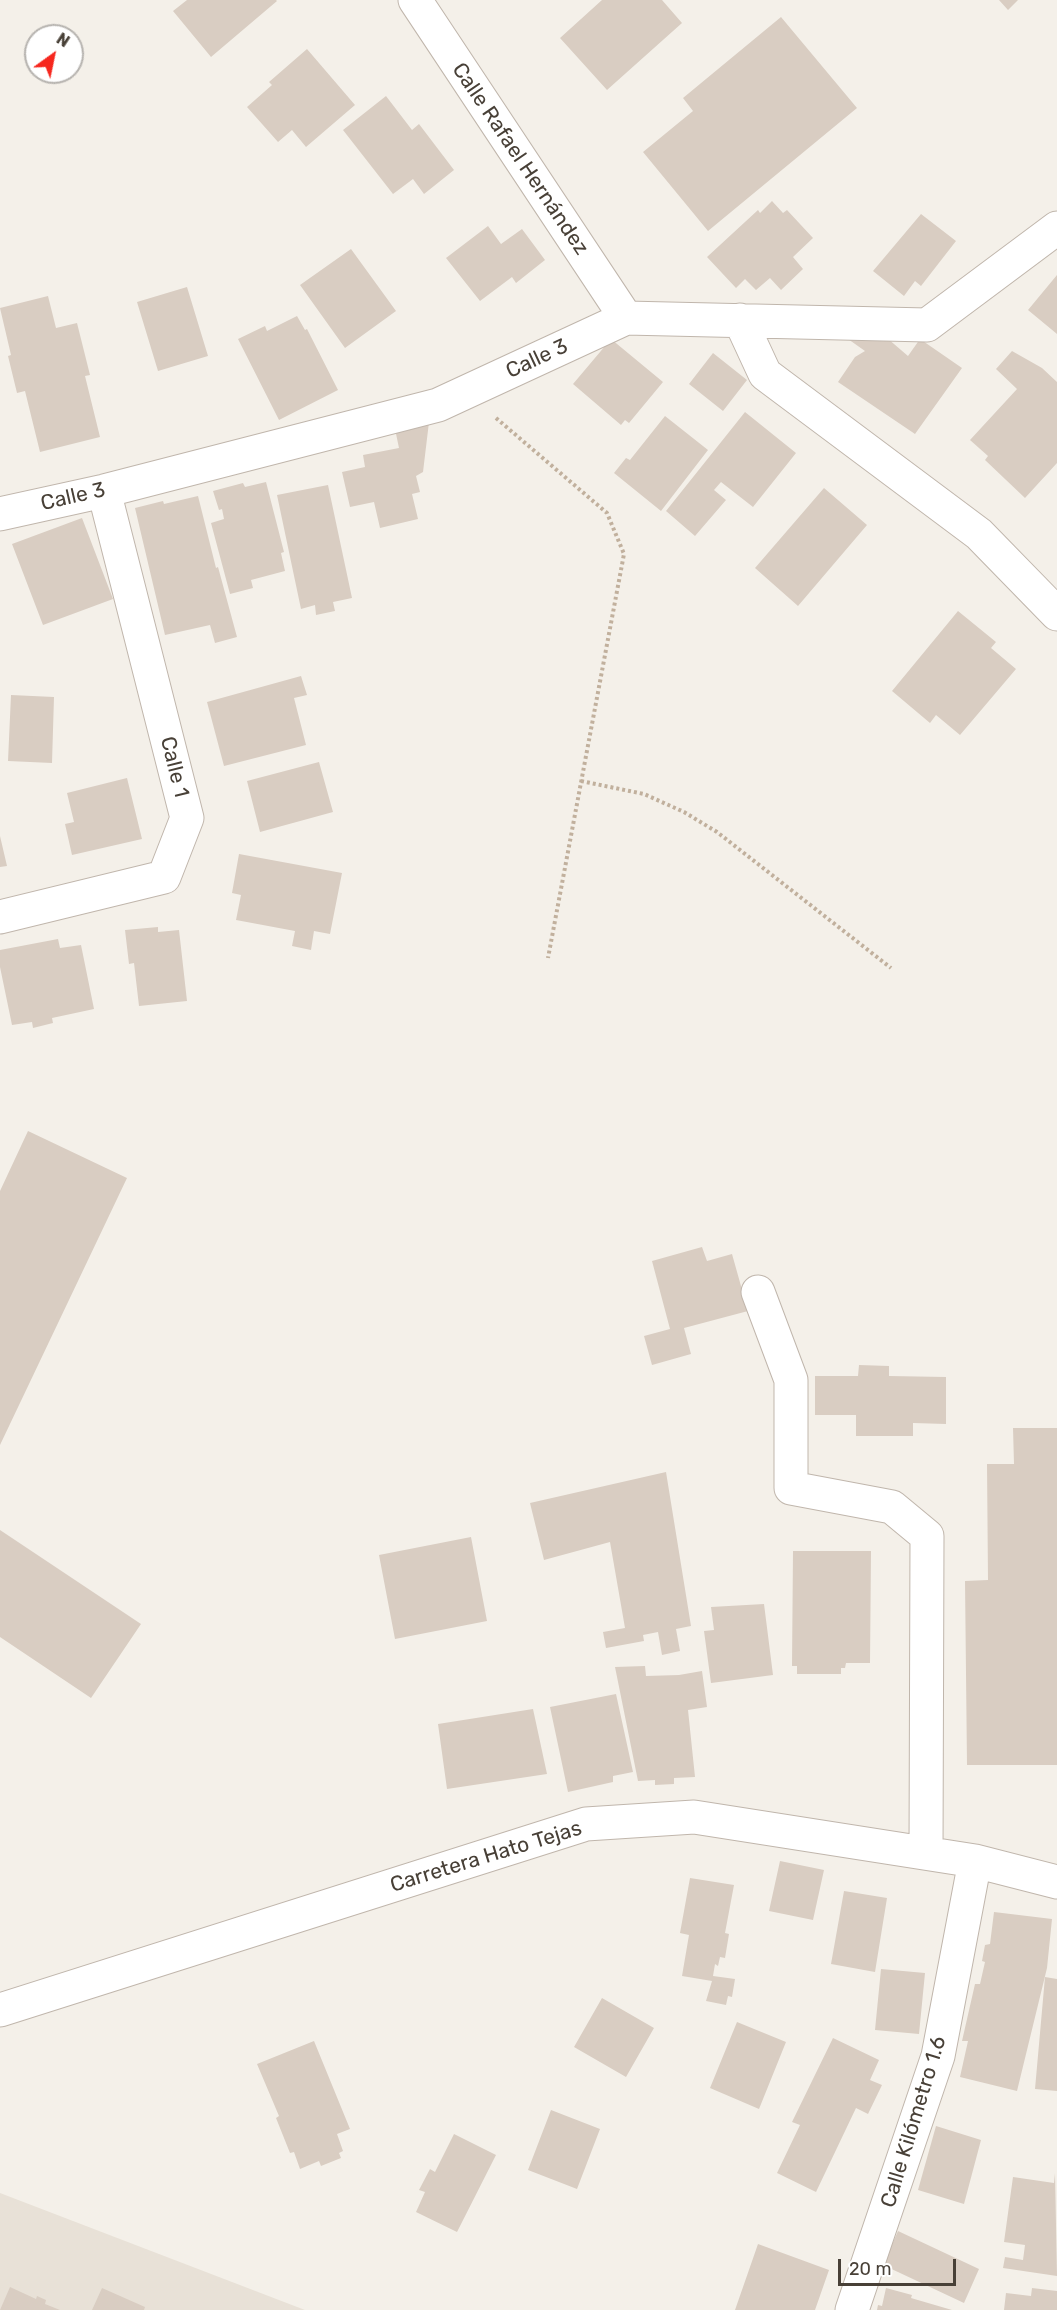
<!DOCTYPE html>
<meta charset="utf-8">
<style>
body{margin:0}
#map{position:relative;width:1057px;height:2310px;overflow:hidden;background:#f4f0e9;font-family:Rubik,sans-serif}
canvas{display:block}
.north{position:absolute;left:24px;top:24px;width:60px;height:60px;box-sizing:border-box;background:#fff;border:2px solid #b6b3af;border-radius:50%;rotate:33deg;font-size:16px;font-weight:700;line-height:24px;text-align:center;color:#484037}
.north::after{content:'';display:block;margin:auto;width:21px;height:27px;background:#f6271e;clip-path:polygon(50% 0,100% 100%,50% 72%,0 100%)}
.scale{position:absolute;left:838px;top:2259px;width:118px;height:27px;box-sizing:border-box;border:3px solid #484037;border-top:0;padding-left:8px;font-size:18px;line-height:21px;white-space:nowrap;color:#484037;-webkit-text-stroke:4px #fff;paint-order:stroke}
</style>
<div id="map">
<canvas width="1057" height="2310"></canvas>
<div class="north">N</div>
<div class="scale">20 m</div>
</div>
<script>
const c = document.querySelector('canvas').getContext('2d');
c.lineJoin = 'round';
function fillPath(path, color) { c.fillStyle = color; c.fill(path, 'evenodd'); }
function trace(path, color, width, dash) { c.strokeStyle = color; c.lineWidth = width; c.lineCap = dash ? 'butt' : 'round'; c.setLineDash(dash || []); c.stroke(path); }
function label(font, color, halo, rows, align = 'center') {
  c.font = font + ' Rubik,sans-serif'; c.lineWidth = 4.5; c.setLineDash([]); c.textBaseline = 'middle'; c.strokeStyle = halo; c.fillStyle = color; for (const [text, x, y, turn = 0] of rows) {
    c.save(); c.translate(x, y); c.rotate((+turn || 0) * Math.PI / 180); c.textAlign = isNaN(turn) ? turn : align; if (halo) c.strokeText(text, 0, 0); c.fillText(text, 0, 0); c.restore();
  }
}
const residential = new Path2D(`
 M0 2193 305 2310H0Z`);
const building = new Path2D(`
 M187 0H276L277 1 211 57 173 11Z
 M602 0H662L682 23 607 90 560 38Z
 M999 0H1018L1008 10Z
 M781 17 857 108 708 231 643 152 693 111 683 98Z
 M307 49 355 105 306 147 292 130 278 142 247 107 272 85 269 82Z
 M386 96 412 130 419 124 454 170 424 194 413 179 393 194 343 130Z
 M772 201 783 213 787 210 813 238 793 257 803 269 781 290 770 278 756 290 745 279 736 288 707 257 758 210 760 213Z
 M921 214 956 241 921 286 915 281 904 296 873 271Z
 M488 226 501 244 522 229 545 260 516 283 512 277 480 301 446 258Z
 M351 249 396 311 345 348 300 285Z
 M1057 275V334L1028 310Z
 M187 287 208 356 158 371 137 302Z
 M48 296 56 328 77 323 90 375 85 376 100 437 40 452 25 391 17 393 8 356 11 355 0 308Z
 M297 316 305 330 307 329 338 390 279 420 238 339 265 326 267 331Z
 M887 338 908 356 920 339 962 368 915 434 838 382 855 357 865 351 848 339Z
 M611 339 663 382 629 423 625 420 621 425 573 384Z
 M1012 351 1042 368 1057 382V463L1025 498 985 460 988 456 970 440 1017 389 996 369Z
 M713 353 747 380 723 411 689 384Z
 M745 412 796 453 753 507 721 482 714 490 726 500 695 536 666 511Z
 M665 416 708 450 661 511 614 473 626 458 630 460Z
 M429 422 423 472 416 476 420 492 412 494 418 519 380 528 374 502 350 507 342 472 365 467 363 455 399 448 395 429Z
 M266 482 284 552 281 553 285 571 251 580 253 588 230 594 211 523 224 519 222 509 219 510 213 491 243 483 245 487Z
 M328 485 352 598 333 602 335 611 316 615 315 605 301 609 277 495Z
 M824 488 867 525 798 606 755 568Z
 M198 496 216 568 218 567 237 637 215 643 210 625 165 635 135 508 163 501 164 504Z
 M82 518 113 599 43 625 12 544Z
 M958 611 996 642 991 648 1016 669 960 735 936 715 930 723 892 691Z
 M301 676 307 695 294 698 306 745 224 766 207 702Z
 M11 695 54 697 52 763 8 761Z
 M319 762 333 812 260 832 247 781Z
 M127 778 142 839 72 855 65 824 74 822 67 793Z
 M0 836 7 866 0 867Z
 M239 854 342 873 330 934 314 931 311 950 292 946 295 931 236 920 241 895 232 893Z
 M158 927V932L179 930 187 1001 139 1006 134 963 129 964 125 930Z
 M58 939 60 948 81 945 94 1009 52 1018 53 1023 33 1028 32 1022 12 1025 0 967V950Z
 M28 1131 127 1178 0 1445V1191Z
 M702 1247 707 1261 732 1254 748 1311 684 1328 691 1354 652 1365 644 1336 670 1329 652 1261Z
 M859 1365 889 1366V1376L946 1377V1424L913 1423V1436H856V1415H815V1376H858Z
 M1013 1428H1057V1765H967L965 1581 988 1580 987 1464H1014Z
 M666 1472 691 1626 676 1629 680 1651 662 1655 658 1632 643 1635 644 1641 606 1648 603 1632 625 1628 610 1542 544 1560 530 1503Z
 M0 1530 141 1624 91 1698 0 1637Z
 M471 1537 487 1621 395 1639 379 1555Z
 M793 1551H871L870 1663H846L845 1668H841V1674H797V1666H792Z
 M764 1604 773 1675 711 1683 704 1631 714 1630 711 1607Z
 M645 1666 646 1676 679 1675 702 1671 707 1707 688 1710 695 1777 674 1778V1784L655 1785V1780L638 1781 615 1667Z
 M616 1694 633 1772 613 1776V1782L568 1792 550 1707Z
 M533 1709 547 1774 447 1789 438 1724Z
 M780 1861 824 1870 813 1920 769 1911Z
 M690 1878 734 1885 725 1933 729 1934 725 1958 720 1957 718 1966 715 1964 713 1976 735 1979 732 1997 728 1996 726 2005 706 2001 712 1981 682 1976 689 1935 680 1933Z
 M844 1891 887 1898 875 1972 831 1964Z
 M994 1912 1052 1919 1047 1968 1017 2091 960 2077 968 2041H962L975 1984H980L985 1962 982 1961 985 1945 990 1944Z
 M881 1969 925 1973 919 2034 875 2030Z
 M1045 1977 1057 1979V2091L1035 2089Z
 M602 1998 654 2028 626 2077 574 2047Z
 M737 2022 786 2042 759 2109 710 2088Z
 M833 2038 879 2060 870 2080 882 2085 868 2114 856 2108 816 2192 777 2173 800 2125 792 2122Z
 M314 2041 350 2129 337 2134 343 2151 339 2153 341 2158 321 2166 319 2161 300 2169 294 2152 290 2153 276 2118 279 2116 257 2064Z
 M551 2110 600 2129 577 2189 528 2170Z
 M936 2126 981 2140 964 2204 918 2190Z
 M454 2134 496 2155 457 2232 416 2212 425 2192 419 2190 430 2169 435 2172Z
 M1055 2173 1057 2276 1003 2268 1005 2257 1023 2260 1025 2245 1004 2242 1013 2177 1054 2183Z
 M898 2231 979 2269 964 2303 883 2265Z
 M758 2244 829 2270 815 2310H735Z
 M10 2287 36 2299 37 2296 46 2300 45 2304 60 2310H0Z
 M102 2288 145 2307 144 2310H92Z
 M886 2288 912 2295 911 2298 952 2310H877L878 2305 882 2306Z
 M1032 2288 1057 2291V2310H1004L1006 2293 1031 2296Z`);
const path = new Path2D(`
 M496 418 607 513 624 554 548 958
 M581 781 644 794 684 812 717 832 891 968`);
const minor = new Path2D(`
 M415 0 626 318
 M740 320 765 374 979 534 1057 614
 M0 514 104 491 438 405 626 318 927 325 1057 228
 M0 917 164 877 187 818 104 491
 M758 1292 791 1380V1488L892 1507 927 1536 926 1853
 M0 2010 586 1824 694 1817 975 1861 1057 1882
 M852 2310 938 2056 975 1861`);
const streetNames = [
 ["Calle Rafael Hernández",520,159,56],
 ["Calle 3",537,359,-25],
 ["Calle 3",73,497,-13],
 ["Calle 1",174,767,76],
 ["Carretera Hato Tejas",486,1857,-17],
 ["Calle Kilómetro 1.6",914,2122,-73]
];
fillPath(residential, '#e8e1d7');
fillPath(building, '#d9cdc2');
trace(minor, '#c0b6ac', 35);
trace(path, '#c1b09d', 4, [3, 3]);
trace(minor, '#fff', 33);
label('21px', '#484037', '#fff', streetNames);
</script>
